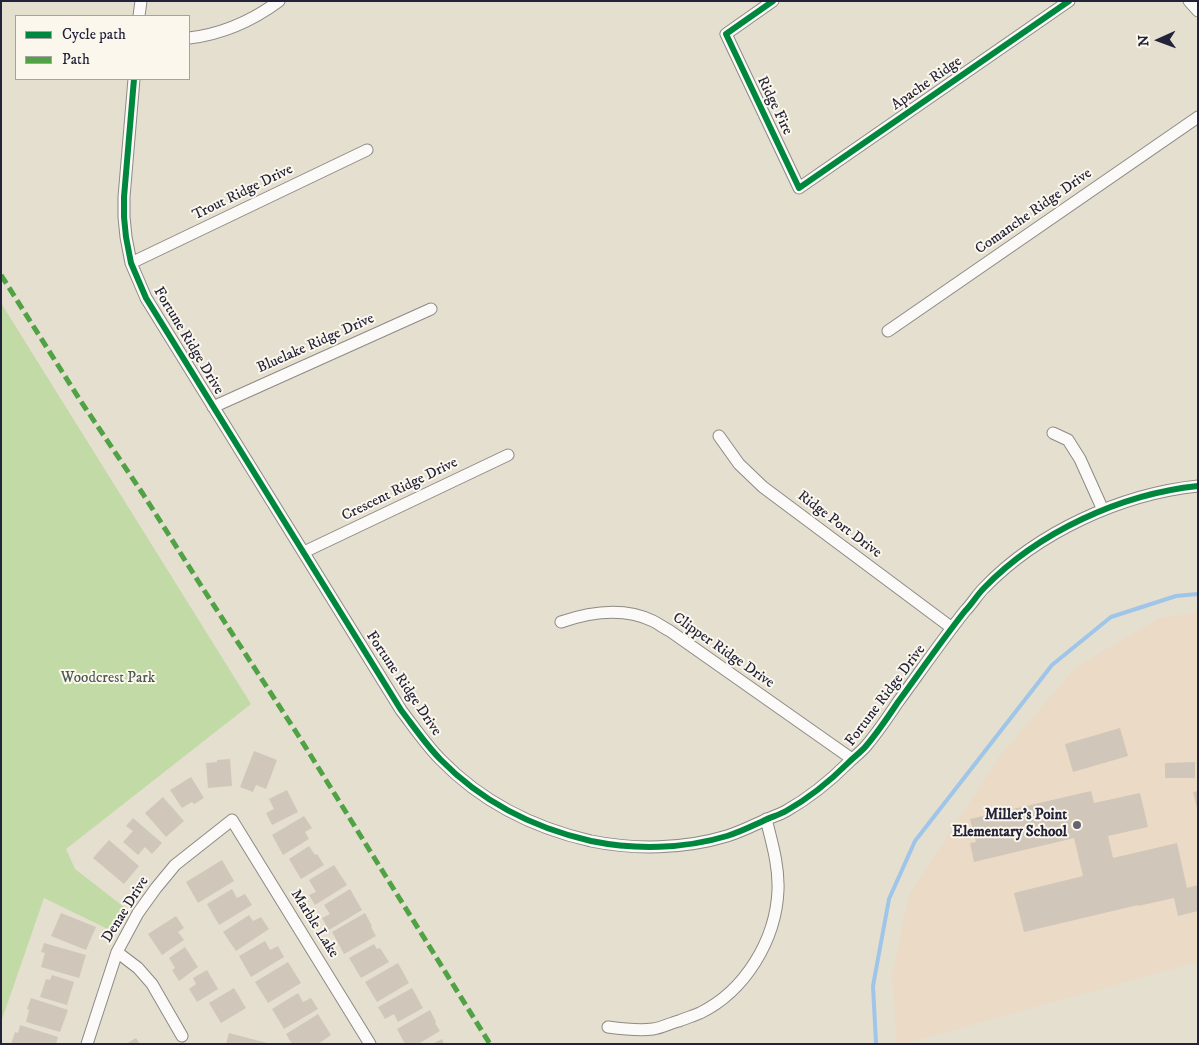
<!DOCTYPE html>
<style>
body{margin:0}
#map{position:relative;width:1199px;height:1045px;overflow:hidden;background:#e4dfcf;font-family:"IM FELL DW Pica",serif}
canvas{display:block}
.frame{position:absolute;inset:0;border:2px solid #22223b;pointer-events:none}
.legend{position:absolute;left:15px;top:15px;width:175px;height:65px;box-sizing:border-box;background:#fbf7ec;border:1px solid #a4a2a5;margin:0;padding:6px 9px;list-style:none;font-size:15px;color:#22223b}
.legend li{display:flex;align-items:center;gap:10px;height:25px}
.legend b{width:25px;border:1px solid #a4a2a5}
.north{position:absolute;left:1134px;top:15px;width:50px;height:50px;-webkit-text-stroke:4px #fbf7ec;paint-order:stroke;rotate:268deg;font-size:14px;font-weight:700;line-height:20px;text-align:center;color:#22223b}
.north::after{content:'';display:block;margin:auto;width:18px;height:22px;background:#22223b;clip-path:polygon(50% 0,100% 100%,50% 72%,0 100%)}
</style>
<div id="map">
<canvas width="1199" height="1045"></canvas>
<div class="frame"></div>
<ul class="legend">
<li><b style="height:6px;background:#00873e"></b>Cycle path</li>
<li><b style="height:6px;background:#50a245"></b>Path</li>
</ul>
<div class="north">N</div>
</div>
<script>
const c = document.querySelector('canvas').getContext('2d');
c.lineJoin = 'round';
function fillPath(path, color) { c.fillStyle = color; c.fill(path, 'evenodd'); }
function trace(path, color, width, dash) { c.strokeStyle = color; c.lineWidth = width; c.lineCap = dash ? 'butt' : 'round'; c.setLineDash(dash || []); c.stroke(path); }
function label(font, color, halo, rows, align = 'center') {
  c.font = font + ' "IM FELL DW Pica",serif'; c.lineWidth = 4; c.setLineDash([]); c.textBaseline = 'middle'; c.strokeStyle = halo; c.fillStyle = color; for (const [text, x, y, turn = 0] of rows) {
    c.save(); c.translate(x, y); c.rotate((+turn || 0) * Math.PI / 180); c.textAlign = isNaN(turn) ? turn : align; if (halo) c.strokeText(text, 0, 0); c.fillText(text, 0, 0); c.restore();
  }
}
const built = new Path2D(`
 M1198 613V962L903 1044H897L892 975 910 893 1000 756 1076 667 1160 618Z`);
const green = new Path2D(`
 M1 303 251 704 66 849 75 869 128 910 116 933 44 898 1 1022Z`);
const stream = new Path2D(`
 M876 1043 873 986 889 899 915 841 1052 665 1111 617 1176 596 1198 594`);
const building = new Path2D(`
 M1120 728 1128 756 1073 772 1065 744Z
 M254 751 277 760 266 789 256 785 253 792 240 787Z
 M230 759 232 786 208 788 206 763 217 762V760Z
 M1195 762V778H1165V763Z
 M191 777 204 798 194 804 192 802 182 808 170 790Z
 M287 790 298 812 272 825 266 813 274 809 269 799Z
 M1091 791 1094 803 1140 793 1148 827 1108 836 1113 858 1177 843 1187 888 1198 885V911L1178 916 1174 898 1138 906V905L1024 932 1014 893 1083 876 1074 838 974 862 970 843 976 842 970 819Z
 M1198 791V808H1197L1193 792Z
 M163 797 184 821 166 837 145 813Z
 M304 816 312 828 305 832 309 839 283 855 272 835Z
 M133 818 162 843 152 854 145 847 138 855 123 842 133 831 126 826Z
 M109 840 139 866 124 884 93 858Z
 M309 846 315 855 317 854 324 865 301 879 289 859Z
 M222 860 234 881 198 903 186 882Z
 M334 865 347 885 315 905 309 895 316 892 309 880Z
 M232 889 237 898 245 894 252 905 219 925 207 904Z
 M350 889 362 910 329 930 322 918 330 914 324 905Z
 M61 913 96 927 86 950 51 936Z
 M365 913 372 926 371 927 376 936 344 954 332 932Z
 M249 915 253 921 261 917 269 929 236 951 223 932Z
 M176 916 184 928 178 932 184 940 162 955 148 934Z
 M265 941 270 950 278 946 284 957 251 977 239 956Z
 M44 943 86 955 79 978 41 967 45 953 41 952Z
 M374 944 377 949 380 948 389 962 361 978 349 958Z
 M185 947 198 967 179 981 172 970 175 968 169 958Z
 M288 962 301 983 268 1003 255 982Z
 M398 963 409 983 377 1002 365 982Z
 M207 970 218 989 197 1002 189 989 196 984 193 978Z
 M52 975 74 982 67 1005 40 997 46 979 50 980Z
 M234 988 246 1008 221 1023 209 1003Z
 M412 988 423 1008 398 1022 394 1014 385 1019 378 1007Z
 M298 993 303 1002 311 998 318 1009 284 1029 272 1009Z
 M31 998 68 1010 60 1032 26 1022 29 1010 27 1009Z
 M430 1010 436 1022 435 1023 440 1031 418 1044H405L397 1029Z
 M318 1014 331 1035 318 1044H292L286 1034Z
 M20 1025 58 1037 56 1044H11L15 1032 18 1033Z
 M229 1033 267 1043V1044H226Z
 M136 1038 140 1044H126Z
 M442 1039 444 1044H432Z`);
const street = new Path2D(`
 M773 1 726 34 799 188 1069 1
 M1189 1 1198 11
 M139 16 141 1
 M189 38C223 34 252 21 279 1
 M134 79 124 197V217L126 237 131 263 146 298 401 710C414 727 426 745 441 760 482 802 534 828 591 841 635 850 684 849 727 836 740 832 752 826 763 821 771 817 779 815 786 811 809 798 830 781 848 763 854 757 861 752 866 746 878 732 888 717 898 702 920 672 942 640 965 611 972 604 977 595 984 588 1038 532 1121 494 1198 486
 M131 263 367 150
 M888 331 1198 117
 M213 407 431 309
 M1053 433 1068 440 1080 459 1103 510
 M719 436 739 464 763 487 952 628
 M304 552 508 455
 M561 622C590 612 624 607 653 621 659 624 664 628 670 631L852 759
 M117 952 138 968 152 984 182 1036
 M608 1027C623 1029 638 1031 653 1029 662 1028 670 1023 679 1021 686 1018 693 1016 700 1013 745 991 776 940 778 890 779 866 772 843 766 819
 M87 1044 117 952 138 913 156 888 175 865 232 820 370 1044`);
const quiet = new Path2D(`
 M1 275 80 400 143 494 200 584 298 735 490 1044`);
const cycleway = new Path2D(`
 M773 1 726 34 799 188 1069 1
 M134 79 124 197V217L126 237 131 263 146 298 401 710C414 727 426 745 441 760 482 802 534 828 591 841 635 850 684 849 727 836 740 832 752 826 763 821 771 817 779 815 786 811 809 798 830 781 848 763 854 757 861 752 866 746 878 732 888 717 898 702 920 672 942 640 965 611 972 604 977 595 984 588 1038 532 1121 494 1198 486`);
const markers = [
 [1077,825,5,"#66646f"]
];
const streetNames = [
 ["Apache Ridge",927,84,-35],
 ["Ridge Fire",774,106,64],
 ["Trout Ridge Drive",243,193,-26],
 ["Comanche Ridge Drive",1034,212,-35],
 ["Fortune Ridge Drive",188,341,59],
 ["Bluelake Ridge Drive",316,344,-24],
 ["Crescent Ridge Drive",400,490,-26],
 ["Ridge Port Drive",839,525,37],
 ["Clipper Ridge Drive",723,651,35],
 ["Fortune Ridge Drive",403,684,56],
 ["Fortune Ridge Drive",886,696,-53],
 ["Denae Drive",126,910,-58],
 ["Marble Lake",314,924,58]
];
const parkNames = [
 ["Woodcrest Park",108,679]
];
const poiNames = [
 ["Miller's Point",1067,816],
 ["Elementary School",1067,833]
];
fillPath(built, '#ebdac5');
fillPath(green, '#c1daa6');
trace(stream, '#9fc5e8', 4);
fillPath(building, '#d1c6ba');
trace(street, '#8d8a86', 13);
trace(street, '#fbfaf8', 11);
trace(quiet, '#50a245', 5, [10, 5]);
trace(cycleway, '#00873e', 6);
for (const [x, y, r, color] of markers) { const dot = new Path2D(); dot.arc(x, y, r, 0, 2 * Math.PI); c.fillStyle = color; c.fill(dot); trace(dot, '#fbf7ec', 2); }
label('15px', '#22223b', '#fbf7ec', streetNames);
label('15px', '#495851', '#fbf7ec', parkNames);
label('bold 15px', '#22223b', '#fbf7ec', poiNames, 'right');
</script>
